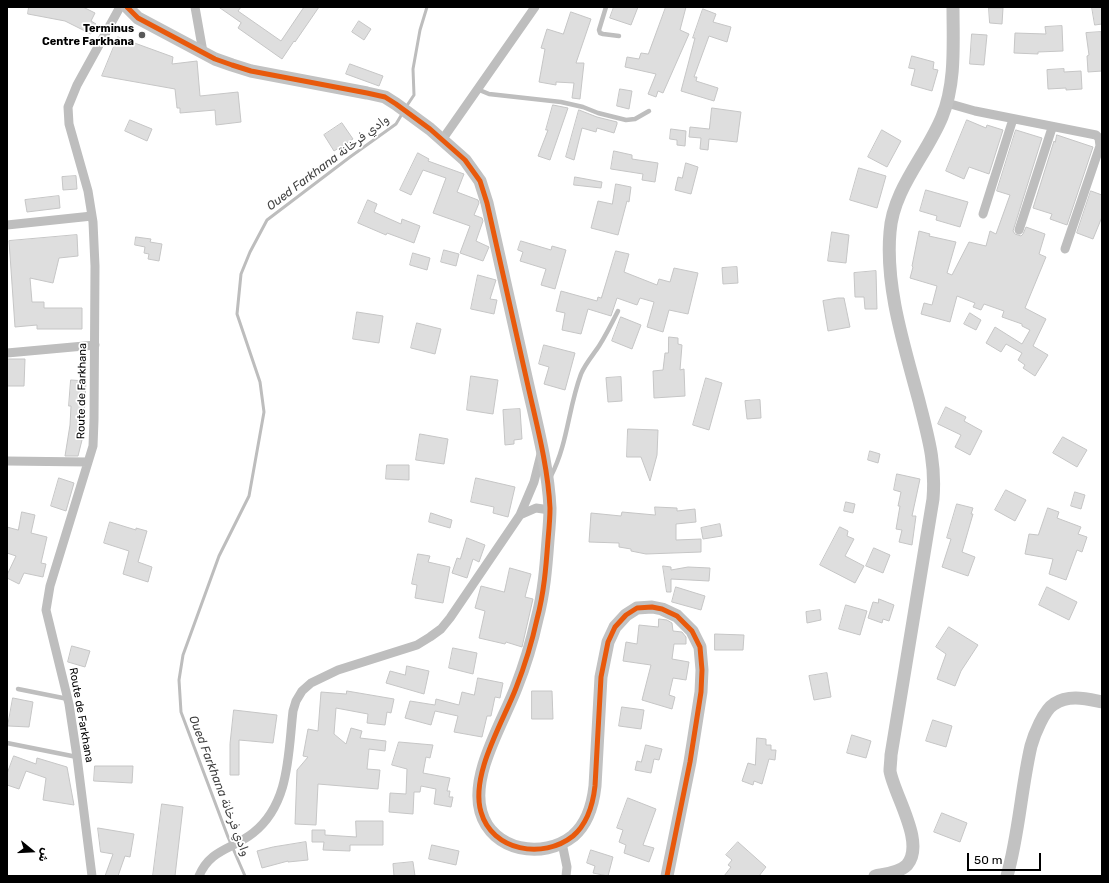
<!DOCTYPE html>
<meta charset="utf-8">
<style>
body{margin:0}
#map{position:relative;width:1109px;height:883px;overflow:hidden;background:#fff;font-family:Rubik,Cairo,sans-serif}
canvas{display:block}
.frame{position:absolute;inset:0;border:8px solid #000;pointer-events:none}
.north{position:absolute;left:12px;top:831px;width:40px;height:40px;-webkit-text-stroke:3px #fff;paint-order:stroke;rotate:108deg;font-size:11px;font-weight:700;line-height:16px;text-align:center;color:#000}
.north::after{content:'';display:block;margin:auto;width:14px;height:18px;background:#000;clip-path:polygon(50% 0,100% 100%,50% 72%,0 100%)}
.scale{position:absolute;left:967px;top:853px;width:74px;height:18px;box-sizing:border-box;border:2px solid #000;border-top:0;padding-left:5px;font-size:12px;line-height:14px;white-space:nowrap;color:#000;-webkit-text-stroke:3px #fff;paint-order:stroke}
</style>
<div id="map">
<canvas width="1109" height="883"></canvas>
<div class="frame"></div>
<div class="north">ش</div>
<div class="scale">50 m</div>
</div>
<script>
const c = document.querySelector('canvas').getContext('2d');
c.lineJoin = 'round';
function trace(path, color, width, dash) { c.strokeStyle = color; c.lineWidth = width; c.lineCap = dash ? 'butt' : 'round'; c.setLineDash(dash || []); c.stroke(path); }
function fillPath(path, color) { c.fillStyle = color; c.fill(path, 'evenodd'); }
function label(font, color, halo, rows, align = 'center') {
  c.font = font + ' Rubik,Cairo,sans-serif'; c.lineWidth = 3.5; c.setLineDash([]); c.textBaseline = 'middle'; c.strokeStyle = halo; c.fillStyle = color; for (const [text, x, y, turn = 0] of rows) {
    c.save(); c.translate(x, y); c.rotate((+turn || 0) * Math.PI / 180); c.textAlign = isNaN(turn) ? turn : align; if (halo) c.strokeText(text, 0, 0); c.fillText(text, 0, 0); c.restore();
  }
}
const stream = new Path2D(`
 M406 107 414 95 413 69 420 30 427 7
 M245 876 228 837 181 712 179 680 183 655 219 556 249 496 264 412 260 382 237 314 241 274 250 252 267 220 350 157 396 124 402 114`);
const building = new Path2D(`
 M29 7H83L95 13 91 21 96 24 91 34 65 21 28 14Z
 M219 7H241L238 11 281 41 304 7H319L295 42 294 41 282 59 238 28 241 23Z
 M614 7H638L631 25 610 18Z
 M666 7H686L680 30 689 34 663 93 658 91 656 97 648 94 656 74 625 67 627 57 639 59 641 53 648 54Z
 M1092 7H1102V24L1095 25Z
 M989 8H1003L1002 24 990 23Z
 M703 9 716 14 713 22 731 27 727 42 709 36 694 77H697L696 81 718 88 714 101 681 91 695 38H693Z
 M571 12 591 19 576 63H584L580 99 572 98 574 83 556 82V85L539 82 545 49 541 48 547 29 563 34Z
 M359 21 371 29 364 40 352 32Z
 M1062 26 1063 51 1038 52V54L1014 53 1015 33 1046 34 1045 27Z
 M1101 32 1102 71 1088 72 1087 56 1089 55 1086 33Z
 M972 34 987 35 984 65 970 64Z
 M118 37 173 57 172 64 197 61 200 96 238 92 241 122 216 125 215 110 180 113V108H177L175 89 102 76Z
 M912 56 934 62 933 69 938 70 932 91 911 85 915 69 909 68Z
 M350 64 383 76 379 86 346 74Z
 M1064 69V72L1081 71 1082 89 1066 90V88L1048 89 1047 70Z
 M620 89 632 91 629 109 617 106Z
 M553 105 568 108 550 160 538 156 548 130H546Z
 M712 108 741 112 737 142 709 139 708 150 700 149 701 138 689 137 690 127 709 129Z
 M579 110 597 117 617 122V124L614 133 597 128 596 132 582 128 574 160 566 157Z
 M130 120 152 129 147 141 125 131Z
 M967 120 986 128 987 125 1003 130 989 174 969 167 964 179 946 171Z
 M342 123 353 139 334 151 324 135Z
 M671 129 686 131 685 146 677 145V140L670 139Z
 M882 130 901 141 887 167 868 157Z
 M1016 130 1042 138 1013 231 1015 234 1021 236 1023 234 1026 227 1045 234 1039 254 1046 257 1025 308 1046 319 1033 346 1048 355 1035 376 1023 368 1025 365 1018 360 1022 353 1006 344 1001 352 986 343 995 327 1022 344 1030 330 1022 326V324L1002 317 1004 311 984 304 981 310 973 307 975 303 957 296 950 322 921 314 924 303 932 305 937 286 910 278 913 267 912 266 919 231 930 234 929 236 956 242 947 273 952 275 969 242 986 246 990 231 996 234 1010 195 997 191Z
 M1057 135 1093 147 1067 225 1050 219 1052 214 1033 208 1054 141 1055 142Z
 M614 151 632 155V159L658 163 655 182 642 180 643 174 611 169Z
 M418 153 429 159 428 161 464 174 457 192 478 200 479 203 474 215 482 218 483 221 476 241 489 247 483 261 460 253 470 226 433 213 446 178 423 170 411 195 400 190Z
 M686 163 698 167 691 194 675 190 678 177 682 178Z
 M859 168 886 176 877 208 850 200Z
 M76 176 77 189 63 190 62 177Z
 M575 177 602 182 601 188 574 185Z
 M616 184 631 187 629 202 627 201 618 235 591 228 598 201 612 204Z
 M926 190 968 202 960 227 936 220 937 216 920 211Z
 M1091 191 1102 195V217L1093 239 1077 233Z
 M59 196 60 208 27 212 25 200Z
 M368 200 377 204 374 212 401 224 402 219 420 226 414 243 387 233 386 235 358 223Z
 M832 232 849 235 846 263 828 261Z
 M77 235 78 256 59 258 53 283 30 278 32 302H44V308H82V329H37V325L15 327 9 241Z
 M136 237 151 239 150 242 162 244 159 261 148 259 149 254 144 253 145 247 135 245Z
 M521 241 551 250 552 246 566 250 555 289 541 285 546 269 520 261 523 252 518 250Z
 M444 250 459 254 456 266 441 262Z
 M616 251 629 254 624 272 657 285 659 279 670 282 674 268 698 273 688 314 669 310 663 332 647 327 654 302 640 298 637 305 617 298 611 316 588 309 581 334 562 330 565 313 556 311 561 291 597 301 598 297 601 298Z
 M413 253 430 258 427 270 410 265Z
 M737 267 738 283 723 284 722 268Z
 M876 271 877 309H865L864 297H855L854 273Z
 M478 275 496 280 490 299 497 300 494 314 471 309Z
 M838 298H844L850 327 828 331 823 301Z
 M357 312 383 316 379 343 353 339Z
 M970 313 981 320 976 330 964 324Z
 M621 317 641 325 632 349 612 341Z
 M417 323 441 329 435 354 411 348Z
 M669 337 678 338V344L682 345 680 370 684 369 685 396 654 398 653 371 663 370 665 353H668Z
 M544 345 575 353 565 390 544 384 549 367 539 364Z
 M7 359H25L24 386H7Z
 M471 376 498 380 493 414 467 410Z
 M621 377 622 401 608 402 606 378Z
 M706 378 722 383 709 430 693 425Z
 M71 380 86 381 83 436 78 456H65L70 425 71 406H69Z
 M760 400 761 418 747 419 745 401Z
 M946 407 966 417 964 421 982 431 970 455 955 447 961 435 938 424Z
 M520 409 522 439 514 440V444L505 445 503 410Z
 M628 429 658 430 657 455 650 481 641 457H627Z
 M420 434 448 439 444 464 416 460Z
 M1063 437 1087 450 1077 467 1053 453Z
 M870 451 880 454 878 463 868 460Z
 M387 465H409V480L386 479Z
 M897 474 920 479 912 516H916L912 545 899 542 902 530 896 529 900 506H898L901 492 894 490Z
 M59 478 74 483 66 511 51 506Z
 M476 478 515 487 508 517 493 513 494 507 471 502Z
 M1006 490 1026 500 1015 521 995 510Z
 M1075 492 1085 495 1081 509 1071 506Z
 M846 502 855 504 853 513 844 511Z
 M957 504 973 508 971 514H973L962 552 975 557 968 576 942 567 951 539 947 538Z
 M655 507 677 508V511L695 509 696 522 676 524V540L701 539V552L646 554 631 551V549L619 547V543L589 542 591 513 621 516 622 512 655 515Z
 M1048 508 1059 512 1057 518 1081 527 1078 534 1087 537 1082 552 1077 550 1066 580 1049 574 1053 559 1025 554 1029 534 1038 535Z
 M22 512 35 515 31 533 47 537 41 563 46 564 43 577 24 573 19 584 7 578V575L16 556 7 553V527L18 530Z
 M431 513 452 520 450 528 429 522Z
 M110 522 136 530V528L147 531 138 562 152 567 148 582 123 574 129 551 104 543Z
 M720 524 722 536 703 539 701 528Z
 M840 527 848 531 847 536 854 539 845 556 864 566 855 583 820 565Z
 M467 538 485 545 479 562 473 559 467 578 452 573 457 558 460 559Z
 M874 548 890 555 883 573 866 566Z
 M418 554 430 556 428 562 450 567 443 603 415 598 417 585 412 584Z
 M663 566 671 567V570L688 567 710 568 709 581 671 579V592H667Z
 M510 568 531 574 525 597 533 599 522 647 506 642 505 644 479 638 485 611 475 608 481 586 504 592Z
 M676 587 705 596 701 610 672 602Z
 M1047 587 1077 602 1069 620 1039 605Z
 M879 599 894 605 889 621 883 619 882 623 868 618 873 602 878 603Z
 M846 605 867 611 860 635 839 629Z
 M820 610 821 620 807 623 806 612Z
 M659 619 667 620 672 623 673 631 682 632 686 637V644H674L672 659 689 662 686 680 673 678 669 695 675 697 672 709 642 700 651 665 623 661 626 642 637 644 639 625 658 627Z
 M949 627 978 645 961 671 955 686 937 679 946 654 936 647Z
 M715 634 744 635 743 650H715Z
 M72 646 90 651 85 667 68 662Z
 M453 648 477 653 473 674 449 668Z
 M407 666 429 671 424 694 386 683 390 671 405 675Z
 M827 673 831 697 814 700 809 676Z
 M478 678 503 683 500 698 495 697 491 716H487L482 737 454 732 458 716 435 711 431 725 405 718 410 701 435 705 436 699 459 705 462 692 474 695Z
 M347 691 394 699 391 713 387 712 385 725 367 723 368 714 336 708 334 734 346 744 351 728 362 731 360 738 386 741 385 751 369 749 367 769 380 770 378 789 318 784 316 825 295 824 297 770 308 757 303 756 308 729 318 731 321 692 346 694Z
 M532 691H552L553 719H532Z
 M13 698 33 702 29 727 8 726Z
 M622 707 644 710 641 729 619 726Z
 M234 710 277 715 273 743 239 740V775H230V744Z
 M933 720 952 726 946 747 926 741Z
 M852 735 871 741 866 758 847 753Z
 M757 738 766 739V745H771V750H776L775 760 769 759 762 784 754 781 753 785 742 781 748 763 755 765Z
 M399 742 433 745 430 758 426 757 423 773 450 778 447 791H450L449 797H453L451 807 434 804 436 789 421 786 420 792H414L413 814 389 812 390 793 406 794 407 769 392 765Z
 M646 745 662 749 659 760 654 759 651 773 635 770 637 761 641 762Z
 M14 756 36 764 37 758 67 767 74 805 43 800 46 778 26 771 19 789 7 785V774Z
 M95 766H133L132 783 94 781Z
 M628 798 656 809 643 845 654 848 649 862 624 853 626 845 619 842 623 830 617 828Z
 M162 804 183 807 175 876H153Z
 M942 813 967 823 960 842 934 832Z
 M356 821H383V845H350V851L323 850 324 842H312V830H325V835L356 837Z
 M98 828 134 834 130 857 125 856 118 876H105L113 854 101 852Z
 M306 842 308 860 288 862V861L262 868 257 851 273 847Z
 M738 842 766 867 759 876H724L731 867 728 865 732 860 726 855Z
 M432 845 459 851 456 865 429 859Z
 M591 850 613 857 608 876 593 873 595 866 587 863Z
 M413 862 415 876H394L393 864Z`);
const lane = new Path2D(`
 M606 7 599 30 600 33 603 34 619 36
 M477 89 489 94 561 102 583 107 598 113 626 120 635 119 649 111
 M551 476C568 443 568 409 581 374 585 364 593 355 599 346 606 335 612 323 618 311
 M18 689 68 699
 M7 743 77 757`);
const street = new Path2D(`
 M195 7 203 52
 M947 103 975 111 1096 135 1099 138 1100 146 1065 249
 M442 140 535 7
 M983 214 1013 119
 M7 225 92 216
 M1019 230 1052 128
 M7 353 95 345
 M7 461 88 462
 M520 515 534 482 541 454
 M562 843 567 867 566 876
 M92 876 77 757 69 704 46 610 50 586 93 446 94 420 95 266 93 222 88 191 69 124 68 107 77 85 120 7
 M199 876C210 849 233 849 253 833 290 804 288 754 293 711L296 701 302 691 311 683 338 670 417 645 430 637 441 629 450 618 520 515 536 508 550 510`);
const secondary = new Path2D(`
 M127 7 138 18 215 59 232 65 251 71 367 93 385 97 396 104 430 129 465 160 480 181 487 203C501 264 514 325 528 386 537 426 548 467 550 508 550 519 549 529 548 540 546 567 544 593 537 619 532 642 525 665 516 688 503 722 470 775 481 812 492 851 543 860 573 836 587 824 593 804 595 786L601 677 608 642 615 627 626 615 637 608 652 607 662 609 677 616 692 631 700 647 702 670 701 692 690 762 667 876
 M875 876C885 874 899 873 907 865 926 843 894 795 890 771 890 766 891 760 891 755L933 499C936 462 928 437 919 401 905 348 885 288 890 232 893 189 926 156 942 117 956 83 953 44 953 7
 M1007 876C1019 834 1021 789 1031 746 1034 735 1044 710 1054 704 1069 694 1087 699 1102 702`);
const cycleway = new Path2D(`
 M127 7 138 18 215 59 232 65 251 71 367 93 385 97 396 104 430 129 465 160 480 181 487 203C501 264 514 325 528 386 537 426 548 467 550 508 550 519 549 529 548 540 546 567 544 593 537 619 532 642 525 665 516 688 503 722 470 775 481 812 492 851 543 860 573 836 587 824 593 804 595 786L601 677 608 642 615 627 626 615 637 608 652 607 662 609 677 616 692 631 700 647 702 670 701 692 690 762 667 876`);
const markers = [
 [142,35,4,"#595959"]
];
const poiNames = [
 ["Terminus",134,29],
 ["Centre Farkhana",134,42]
];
const streetNames = [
 ["Route de Farkhana",82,391,-89],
 ["Route de Farkhana",81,715,80]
];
const waterNames = [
 ["Oued Farkhana وادي فرخانة",328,163,-37],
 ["Oued Farkhana وادي فرخانة",219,786,69]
];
trace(stream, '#bdbdbd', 3);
fillPath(building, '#dedede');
trace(building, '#c6c6c6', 1);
trace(lane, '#bebebe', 4.5);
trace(street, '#bebebe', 9);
trace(secondary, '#c2c2c2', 13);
trace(cycleway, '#e8590c', 5);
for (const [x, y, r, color] of markers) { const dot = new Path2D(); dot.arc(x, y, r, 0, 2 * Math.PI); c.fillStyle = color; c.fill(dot); trace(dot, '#fff', 1.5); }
label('bold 11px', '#000', '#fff', poiNames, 'right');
label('11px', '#000', '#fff', streetNames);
label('italic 12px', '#424242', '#fff', waterNames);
</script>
